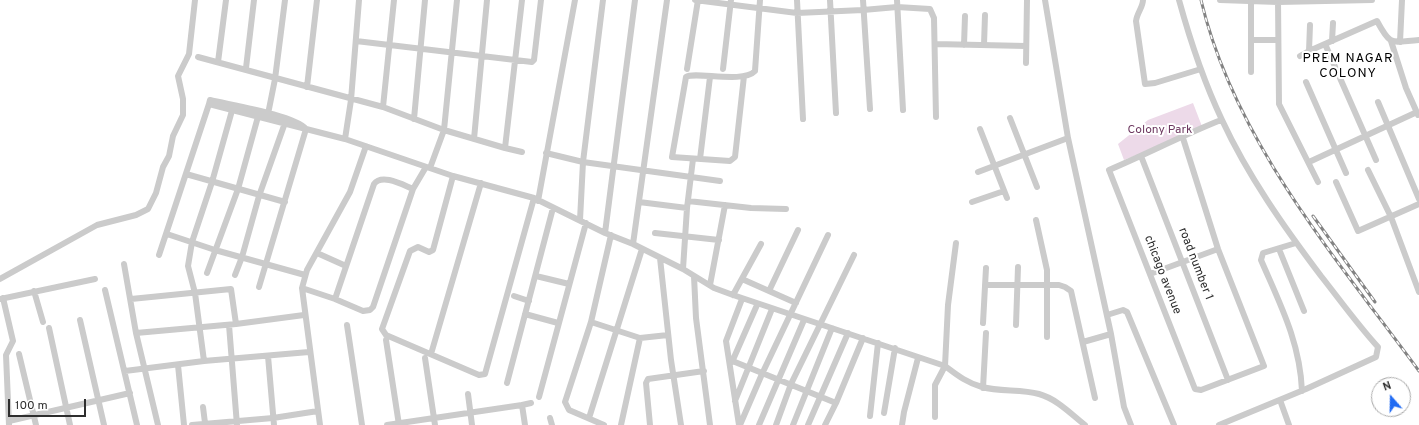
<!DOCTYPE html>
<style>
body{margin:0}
#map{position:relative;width:1419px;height:425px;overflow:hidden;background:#fff;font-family:Overpass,sans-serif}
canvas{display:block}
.north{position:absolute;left:1371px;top:377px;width:40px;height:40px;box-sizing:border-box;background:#fff;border:1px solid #ababab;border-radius:50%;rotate:340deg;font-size:11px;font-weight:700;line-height:16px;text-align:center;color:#2e2e2e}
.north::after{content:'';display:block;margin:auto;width:14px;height:18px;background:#226cf3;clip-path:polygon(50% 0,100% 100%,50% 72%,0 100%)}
.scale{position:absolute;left:8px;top:399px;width:78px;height:18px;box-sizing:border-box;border:2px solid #2e2e2e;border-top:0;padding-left:5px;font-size:12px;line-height:14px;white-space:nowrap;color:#2e2e2e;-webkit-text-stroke:3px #fff;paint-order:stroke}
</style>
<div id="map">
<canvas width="1419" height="425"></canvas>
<div class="north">N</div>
<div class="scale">100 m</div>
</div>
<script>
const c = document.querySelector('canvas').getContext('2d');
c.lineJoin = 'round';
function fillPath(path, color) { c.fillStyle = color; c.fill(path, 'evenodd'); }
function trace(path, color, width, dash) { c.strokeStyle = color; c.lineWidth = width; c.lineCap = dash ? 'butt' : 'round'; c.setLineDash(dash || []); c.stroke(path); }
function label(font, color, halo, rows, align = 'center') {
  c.font = font + ' Overpass,sans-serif'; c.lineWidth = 4; c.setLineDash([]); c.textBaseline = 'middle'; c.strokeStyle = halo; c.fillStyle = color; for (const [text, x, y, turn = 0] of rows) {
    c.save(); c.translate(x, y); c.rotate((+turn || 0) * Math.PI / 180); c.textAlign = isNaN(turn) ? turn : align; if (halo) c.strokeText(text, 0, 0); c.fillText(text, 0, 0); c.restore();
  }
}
const green = new Path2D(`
 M1193 103 1203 129 1124 160 1118 144 1148 120Z`);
const minor = new Path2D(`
 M695 0 797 13 863 10 897 7 930 9 934 18 936 117
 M797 0 803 119
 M830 0 836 113
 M863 0 870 109
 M897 0 903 110
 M1045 0 1068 138 1111 334 1124 407 1131 425
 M1143 0C1143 7 1137 13 1136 21L1145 84 1155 83 1201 69
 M1179 0C1190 40 1204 82 1222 120 1248 176 1284 227 1321 276 1340 300 1357 324 1378 347L1376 357 1306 389 1219 425
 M1220 0 1278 2 1372 0
 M1278 0 1279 104 1318 182
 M1251 40H1278
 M356 41 532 62 534 60 541 0
 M1332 41 1333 23
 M1391 41 1406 88 1418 115
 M1400 42 1402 0
 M935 44 1026 46
 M1325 44 1376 160
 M964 45 965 16
 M984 45 985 15
 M1309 51 1377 21C1391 47 1391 42 1419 40
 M1300 56 1309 51 1310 25
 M198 57 383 107 444 130 505 148 522 0
 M218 62 226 0
 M1026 63 1027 0
 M246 68 254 0
 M687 69 698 0
 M723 69 731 0
 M1251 72V0
 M744 76 735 157 730 161 672 157 686 77C695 71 743 84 755 71L760 0
 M1306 82 1346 173
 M307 87 317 0
 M1378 102 1419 199
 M383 107 394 0
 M268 114 275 79 285 0
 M1010 118 1037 187
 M414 119 425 0
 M306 129C294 115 230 105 210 100L209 104 345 139 453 176 534 198 605 233 633 244 683 269 714 288 733 295 945 366C957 375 967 383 982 387 1000 392 1021 389 1039 394 1057 399 1071 414 1085 425
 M980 129 1007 198
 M1182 135 1218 249 1264 366 1201 390 1195 389 1109 170C1147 154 1183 135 1221 120
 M345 139 351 100 359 0
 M474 139 487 0
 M505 148 522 152
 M546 153 583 162 720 181
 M1141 156 1228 380
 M700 159 710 77
 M1309 162 1417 112
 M430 168 444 130 457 0
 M1368 170 1391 217 1419 292
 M978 172 1068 138
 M186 174 285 202
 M453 176 433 250 429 252 418 247 410 251 382 329 386 335 479 375 485 374 534 198
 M1336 182 1358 231 1419 204
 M413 189C403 185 382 173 374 184L335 299 363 311 370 310 373 307 413 189 426 167
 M538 201 575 0
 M688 201 751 208 786 209
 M639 202 687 208
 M972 202 1004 191
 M580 220 583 162 603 0
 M1036 220 1047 270V337
 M605 233 635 0
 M655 233 719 240
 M167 234 215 250 305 275
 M1296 243 1263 253 1261 260C1280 304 1300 342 1302 391
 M633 244 667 0
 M1279 249 1304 311
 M317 253 346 266
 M159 255 209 104
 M660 258 671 360 681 425
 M124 264 136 333 236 324 304 315
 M683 269 687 208 693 159
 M207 273 238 189 259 113
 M1150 274 1218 249
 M235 275 242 257 259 196 286 120
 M536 276 569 284
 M694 276 696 318 710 425
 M0 279 97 225 136 215 148 209 156 193 163 167 169 156 173 136 183 115V99L178 76 189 54 195 0
 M742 279 796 303
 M710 285 725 205
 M985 285H1059L1065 287 1071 291 1095 398
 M259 287 306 129
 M302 288 335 299
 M105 290 137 425
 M34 291 43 322
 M769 291 798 230
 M733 295 761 244
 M514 296 529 301
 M3 298 13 341 6 355 9 425
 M0 299 95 279
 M131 299 231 289 236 324
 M525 314 558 323
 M1107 315 1123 310 1127 312 1174 425
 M80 320 104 425
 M591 322 640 338 621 425
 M983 323 986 268
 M229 325 237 425
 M347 325 362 425
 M1016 325 1018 267
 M49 328 70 425
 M136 333 158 425
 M640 338 668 335
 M386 340 399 425
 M1083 342 1111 334
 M19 354 36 425
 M431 354 481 183
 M268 356 274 425
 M425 358 435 425
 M730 360 836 403
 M204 361 195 293 188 266 192 242 212 182 233 107
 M732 362 757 305
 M178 365 184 425
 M125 371 204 361 309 352
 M507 383 553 208
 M983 388 986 333
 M468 394 472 425
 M539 397 586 223
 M1280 400 1289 425
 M735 401 772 309
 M203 407 205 423
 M884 413 895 348
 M870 416 878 343
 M935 417V385L945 366 948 305 956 243
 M550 418 552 425
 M589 418 642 249
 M9 421 130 393
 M192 425 273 418 318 411
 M320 425 302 288 307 270 350 192 366 146
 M387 425 522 405
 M525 425 522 405 531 403
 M604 425 569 410 565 402 591 322 611 235
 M650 425 646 383 648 379 704 371
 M739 425 726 341 742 299
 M740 425 762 374 828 235
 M759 425 804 320
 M776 425 791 384 854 255
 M793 425 832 328
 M808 425 848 333
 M825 425 836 403 863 338
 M902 425 904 412 918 358`);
const rail = new Path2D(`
 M1201 0C1234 140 1336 258 1419 371
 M1313 216 1375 302`);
const parkNames = [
 ["Colony Park",1160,131]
];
const streetNames = [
 ["road number 1",1195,264,69],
 ["chicago avenue",1162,275,69]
];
const neighbourhoodNames = [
 ["PREM NAGAR",1348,59],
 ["COLONY",1348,74]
];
fillPath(green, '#eddae9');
trace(minor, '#cbcbcb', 6);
trace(rail, '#838383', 3);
trace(rail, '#fff', 1.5, [4.5]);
label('12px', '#6d3860', '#fff', parkNames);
label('12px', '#2e2e2e', '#fff', streetNames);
c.letterSpacing = '1px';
label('13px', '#000', '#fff', neighbourhoodNames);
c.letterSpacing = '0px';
</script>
